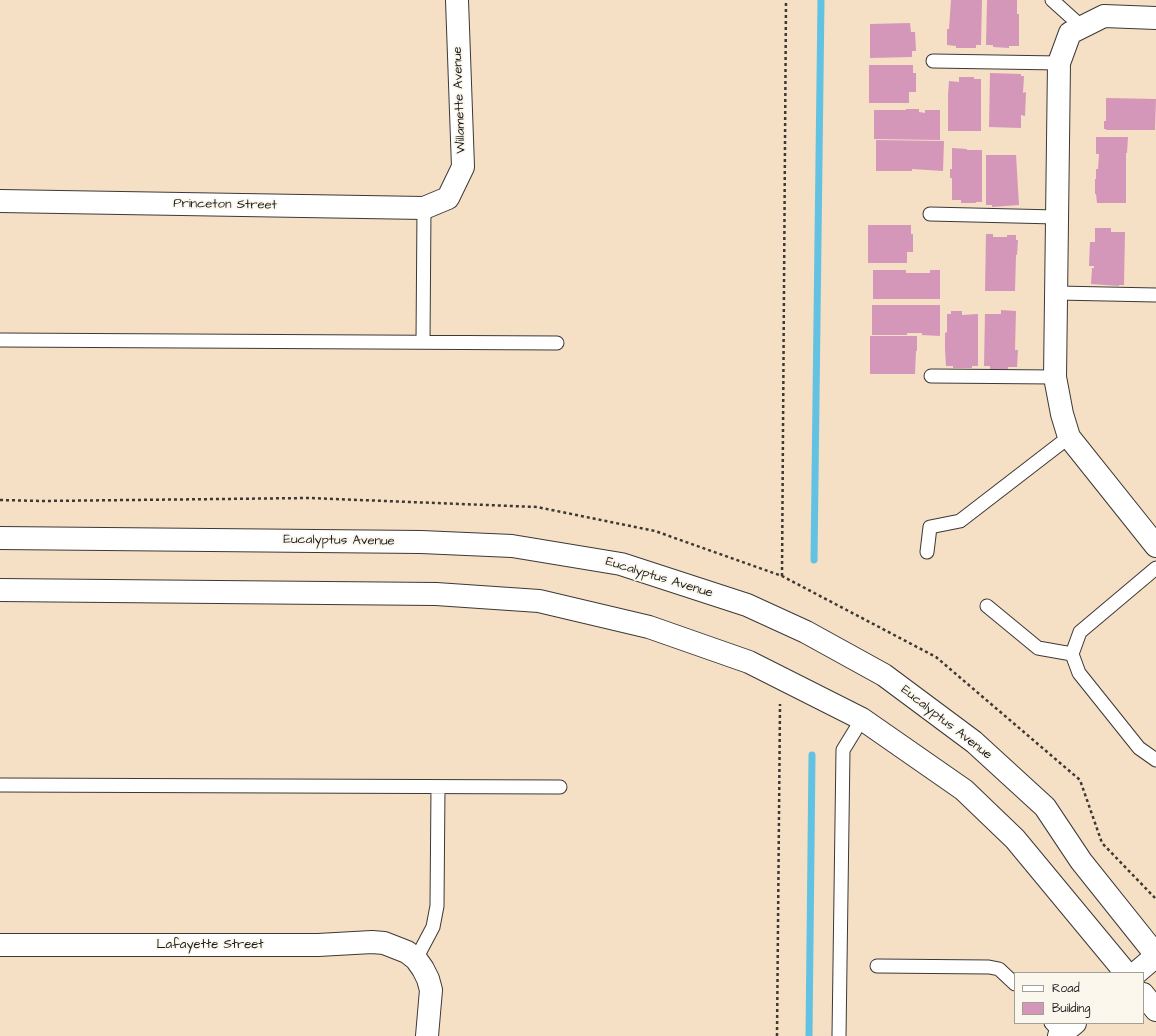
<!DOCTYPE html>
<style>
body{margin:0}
#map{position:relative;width:1156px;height:1036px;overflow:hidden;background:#f5dfc5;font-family:"Architects Daughter",sans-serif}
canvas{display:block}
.legend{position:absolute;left:1014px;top:972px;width:130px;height:52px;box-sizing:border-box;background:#fbf7ec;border:1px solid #a29f99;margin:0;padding:5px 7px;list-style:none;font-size:12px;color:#1c1c1c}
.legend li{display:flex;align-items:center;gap:8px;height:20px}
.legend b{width:20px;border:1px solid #a29f99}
</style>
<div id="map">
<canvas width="1156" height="1036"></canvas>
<ul class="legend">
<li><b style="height:5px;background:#fff"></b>Road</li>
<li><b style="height:11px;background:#d497b9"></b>Building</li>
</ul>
</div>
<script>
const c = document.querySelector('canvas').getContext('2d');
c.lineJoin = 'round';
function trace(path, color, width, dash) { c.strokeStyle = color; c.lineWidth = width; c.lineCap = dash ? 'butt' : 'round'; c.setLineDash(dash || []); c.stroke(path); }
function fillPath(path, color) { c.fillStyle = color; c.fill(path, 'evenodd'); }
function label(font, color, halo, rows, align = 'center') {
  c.font = font + ' "Architects Daughter",sans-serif'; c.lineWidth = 3.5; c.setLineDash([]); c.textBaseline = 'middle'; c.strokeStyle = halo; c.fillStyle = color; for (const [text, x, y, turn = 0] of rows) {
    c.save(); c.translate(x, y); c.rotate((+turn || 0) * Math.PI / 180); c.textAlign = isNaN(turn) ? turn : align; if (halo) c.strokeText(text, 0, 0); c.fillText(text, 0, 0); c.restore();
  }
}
const stream = new Path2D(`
 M814 560 821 0
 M809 1036 812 755`);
const building = new Path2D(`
 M951 0H982L981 45H976V48H956V46L947 45V29H949Z
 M987 0H1017V14H1019V46H1009V48L993 47V45H986Z
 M910 23 911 32H915L916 51H912V57L870 58V24Z
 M869 65H913V73H916V92H909V103H869Z
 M990 73 1021 74V76H1024L1023 93 1026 92 1025 116 1021 115V128L989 127Z
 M959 77H974V79H981V131H948V95L949 81 959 82Z
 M1106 98 1156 99 1155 130H1106V129H1104V121H1106Z
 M906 109H919V112L925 113V110H940V140L874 139V110H906Z
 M1096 137H1128L1127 153H1126V203H1097L1096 194H1095V179H1096V169H1098L1099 154H1096Z
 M876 140 944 141 943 171 912 169V171H876Z
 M952 148 967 149V150H982V202H976V203H961V200H952V178H950V169H952Z
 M986 155H1016L1019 205 992 207V205H986Z
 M868 225H911V234H913V252H907V263H868Z
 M1095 228H1111V232H1125L1124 285H1119V286L1091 284 1092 268H1094V266H1089L1090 242H1095Z
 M986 234H993V237H1007V235H1016V240H1018L1017 255H1016L1015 291H985Z
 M873 270H906V273H930V270H940V299H873Z
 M872 305H940V336L922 335V333H907V335H872Z
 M1001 310 1016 311 1015 350H1018L1017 367H1008V369H990V366H984L985 314H1001Z
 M951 311H962V315L978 314V366H972V368H953V366H946L945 349V333L947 332V314H951Z
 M870 336H917V351H916L915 374H870Z`);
const path = new Path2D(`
 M0 500 42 501 309 498 537 507 655 531 782 576 936 657 1080 780 1102 843 1155 898
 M782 576 786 0
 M777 1036 780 704`);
const service = new Path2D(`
 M1052 0 1082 27
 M933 61 1059 63
 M930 214 1056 217
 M1057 293 1156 295
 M0 340 557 343
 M423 342 424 208
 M931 376 1055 377
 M927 552 930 527 960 521 1069 437
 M1156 568 1080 632 1072 654 1079 673 1139 748 1156 760
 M987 606 1038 648 1072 654
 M0 785 560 787
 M416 959 433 927 437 906 438 787
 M877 966 989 967 999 969 1015 984
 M1051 1023 1061 1034
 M839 1036 843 750 862 719`);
const minor = new Path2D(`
 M1156 18 1104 16 1070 33 1059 63 1055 377 1062 414 1069 437 1156 546
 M0 201 424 208 448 198 463 167 457 0
 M0 945H318L372 942 384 943 407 952 416 959 423 969 428 979 431 990 427 1036
 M1136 973 1156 956
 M1059 1036 1075 1023`);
const tertiary = new Path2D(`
 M0 538 421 542 512 546 621 564 747 605 806 632 884 675 974 742 1045 807 1081 861 1156 955
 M0 590 436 594 539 601 649 627 749 662 862 719 964 790 1015 839 1126 973
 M1143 994 1156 1010`);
const streetNames = [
 ["Willamette Avenue",460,100,-92],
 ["Princeton Street",225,205,1],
 ["Eucalyptus Avenue",339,541,1],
 ["Eucalyptus Avenue",659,578,17],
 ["Eucalyptus Avenue",946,723,38],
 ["Lafayette Street",210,945]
];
trace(stream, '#63c2e2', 7);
fillPath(building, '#d497b9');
trace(service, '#3d3935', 15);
trace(minor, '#3d3935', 24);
trace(tertiary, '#3d3935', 24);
trace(path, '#3d3935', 2.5, [3, 3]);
trace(service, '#fff', 13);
trace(minor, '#fff', 22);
trace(tertiary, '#fff', 22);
label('13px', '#1c1c1c', '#fbf7ec', streetNames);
</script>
